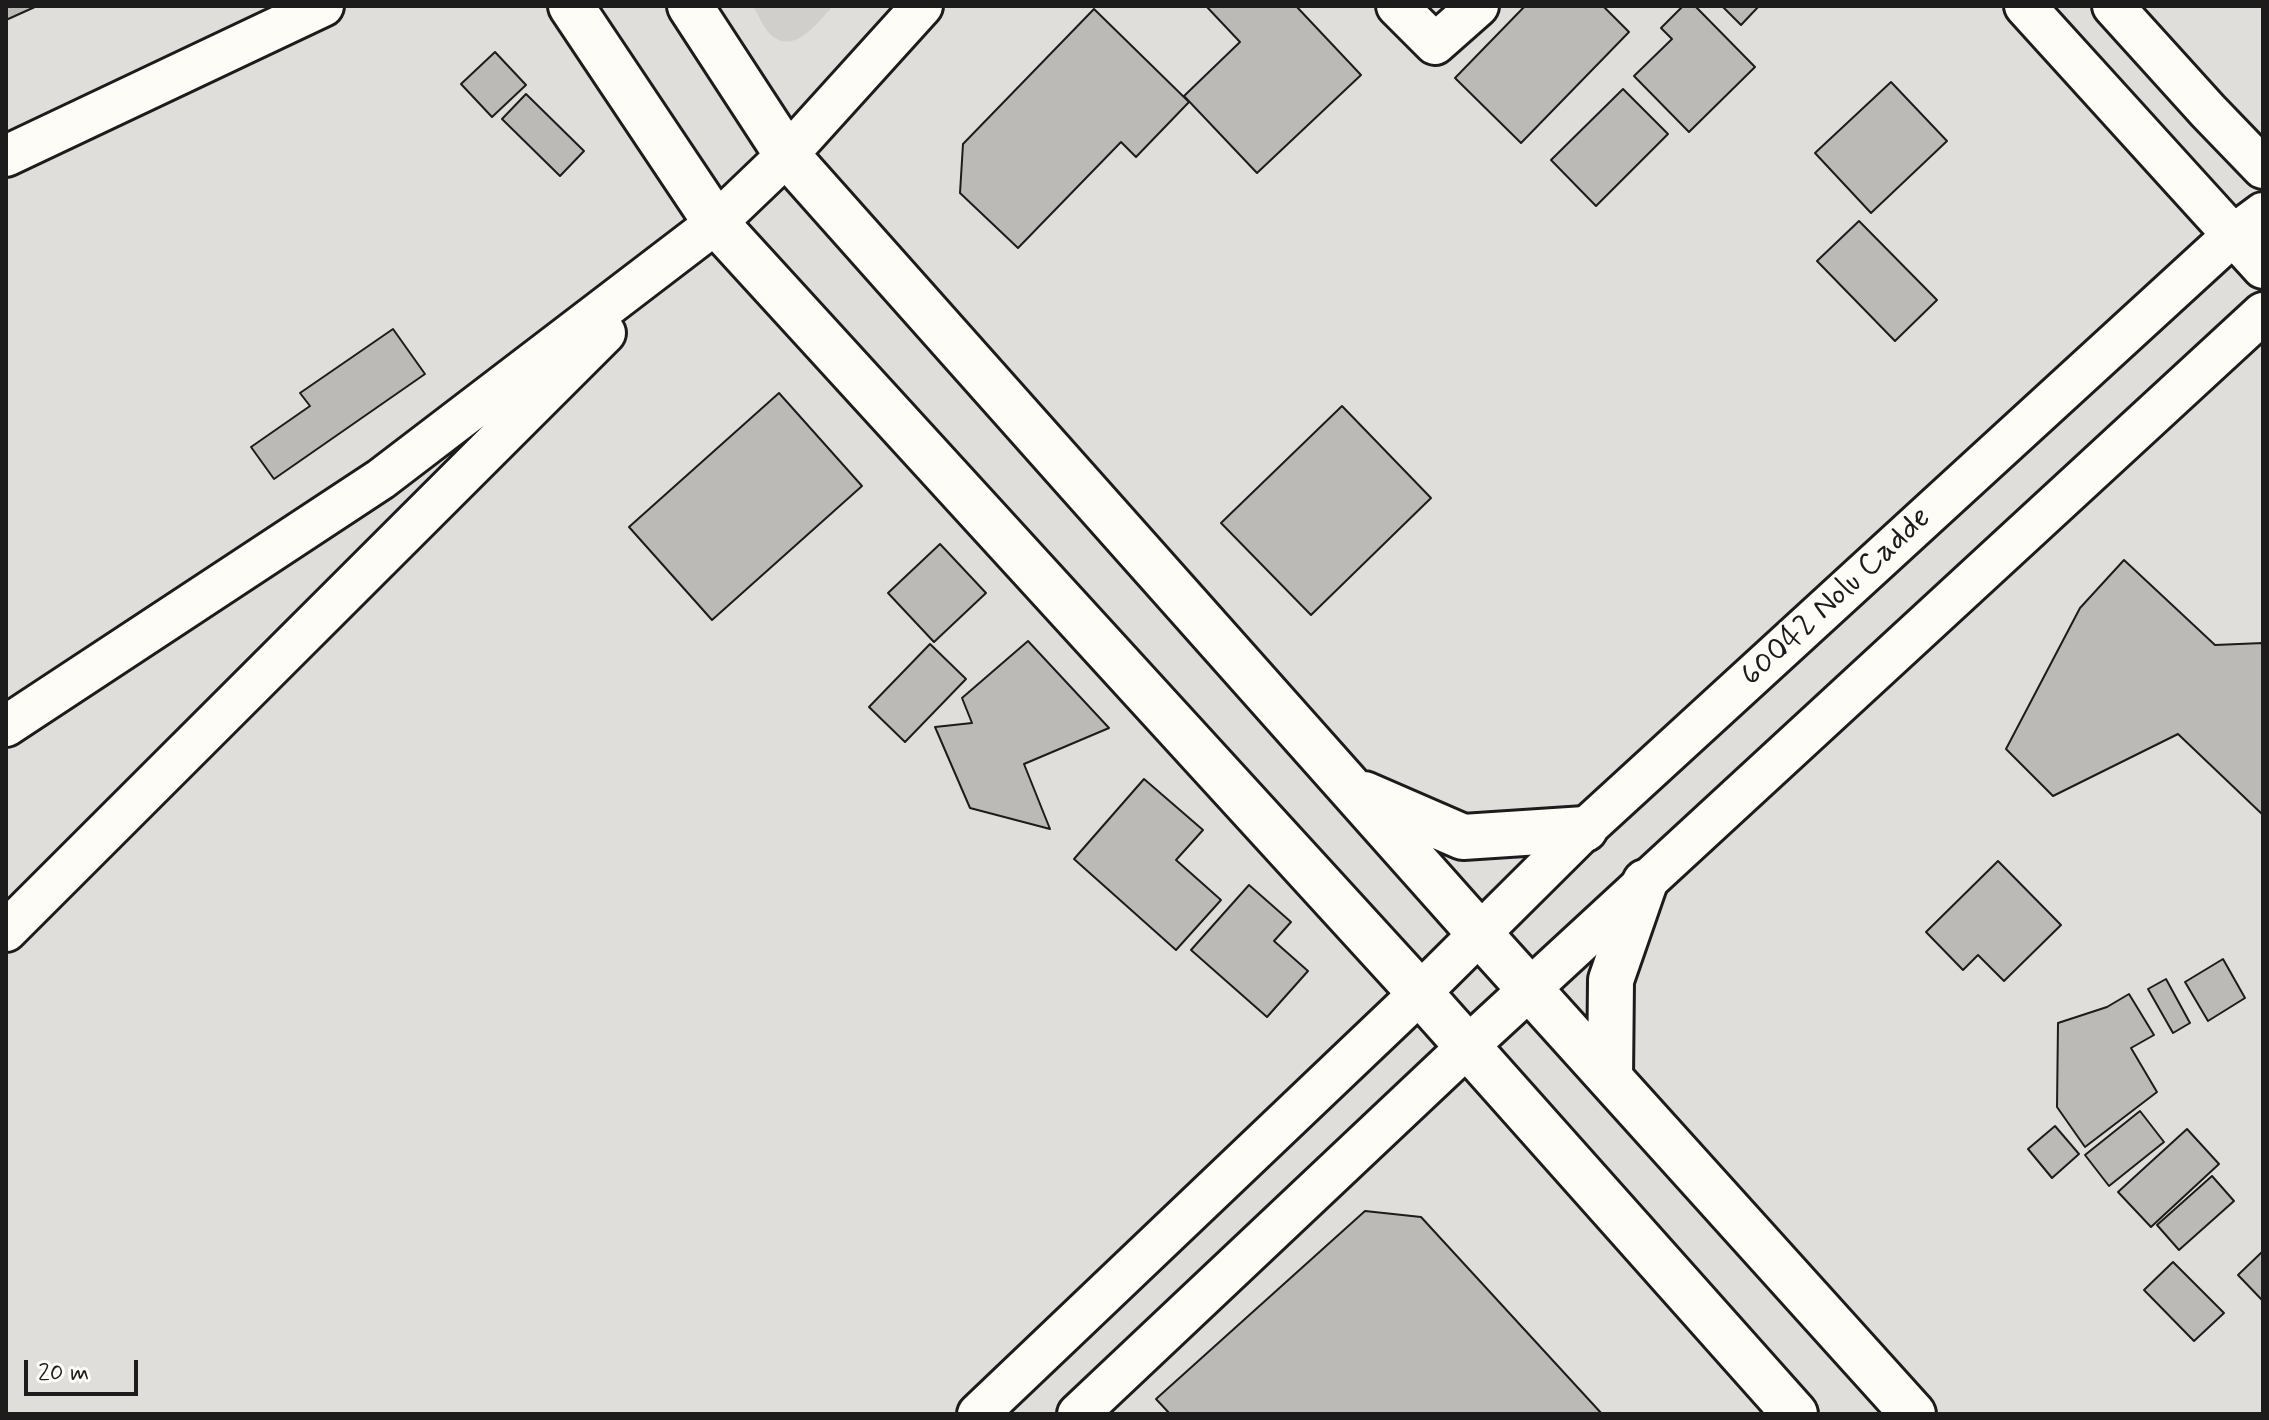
<!DOCTYPE html>
<style>
body{margin:0}
#map{position:relative;width:2269px;height:1420px;overflow:hidden;background:#f0eeea;font-family:Mynerve,sans-serif}
canvas{display:block}
.frame{position:absolute;inset:0;border:8px solid #1c1c1c;pointer-events:none}
.scale{position:absolute;left:24px;top:1360px;width:114px;height:36px;box-sizing:border-box;border:4px solid #1c1c1c;border-top:0;padding-left:10px;font-size:24px;line-height:28px;white-space:nowrap;color:#1c1c1c;-webkit-text-stroke:6px #fdfcf7;paint-order:stroke}
</style>
<div id="map">
<canvas width="2269" height="1420"></canvas>
<div class="frame"></div>
<div class="scale">20 m</div>
</div>
<script>
const c = document.querySelector('canvas').getContext('2d');
c.lineJoin = 'round';
function fillPath(path, color) { c.fillStyle = color; c.fill(path, 'evenodd'); }
function trace(path, color, width, dash) { c.strokeStyle = color; c.lineWidth = width; c.lineCap = dash ? 'butt' : 'round'; c.setLineDash(dash || []); c.stroke(path); }
function label(font, color, halo, rows, align = 'center') {
  c.font = font + ' Mynerve,sans-serif'; c.lineWidth = 6; c.setLineDash([]); c.textBaseline = 'middle'; c.strokeStyle = halo; c.fillStyle = color; for (const [text, x, y, turn = 0] of rows) {
    c.save(); c.translate(x, y); c.rotate((+turn || 0) * Math.PI / 180); c.textAlign = isNaN(turn) ? turn : align; if (halo) c.strokeText(text, 0, 0); c.fillText(text, 0, 0); c.restore();
  }
}
const built = new Path2D(`
 M6 6H2263V1414H6Z`);
const green = new Path2D(`
 M753 6H833C818 22 794 57 770 34 763 27 758 14 753 6Z`);
const building = new Path2D(`
 M6 6H37L6 20Z
 M1206 6H1296L1361 75 1257 173 1184 96 1240 42Z
 M1525 6H1603L1629 32 1521 143 1455 78Z
 M1683 6H1695L1755 67 1689 132 1634 76 1672 39 1661 28Z
 M1722 6H1759L1741 25Z
 M1094 9 1189 102 1136 157 1121 142 1018 248 960 193 963 144Z
 M495 52 526 85 492 117 461 84Z
 M1891 82 1947 141 1871 213 1815 153Z
 M1623 89 1668 134 1596 206 1551 160Z
 M526 94 584 151 560 176 502 119Z
 M1859 221 1937 300 1895 341 1817 261Z
 M393 329 425 374 274 479 251 447 310 406 300 393Z
 M779 393 862 486 712 620 629 527Z
 M1342 406 1431 498 1311 615 1221 523Z
 M940 544 986 593 934 642 888 593Z
 M2124 560 2215 645 2263 643V815L2178 734 2053 796 2006 749 2080 608Z
 M1028 641 1109 728 1024 764 1050 829 970 808 935 727 972 723 962 698Z
 M930 644 966 679 905 742 869 707Z
 M1144 779 1203 830 1176 860 1221 900 1176 950 1074 859Z
 M1998 861 2061 925 2004 981 1978 955 1963 970 1926 932Z
 M1249 885 1291 922 1274 941 1308 971 1267 1017 1191 950Z
 M2223 959 2245 998 2208 1021 2185 982Z
 M2166 979 2190 1023 2173 1033 2148 989Z
 M2129 994 2154 1035 2131 1048 2157 1092 2085 1147 2057 1107 2058 1023 2107 1007Z
 M2140 1111 2164 1142 2109 1186 2085 1155Z
 M2055 1126 2079 1154 2052 1178 2028 1149Z
 M2187 1129 2219 1164 2151 1227 2118 1192Z
 M2212 1176 2234 1201 2179 1250 2157 1225Z
 M1365 1211 1421 1217 1602 1414H1170L1156 1399Z
 M2263 1251V1301L2238 1275Z
 M2173 1262 2224 1313 2194 1341 2144 1290Z`);
const minor = new Path2D(`
 M1397 6 1435 44 1478 6
 M2025 6 2263 268
 M2113 6 2208 111 2263 168
 M6 156 323 6
 M6 726 381 479 716 223 787 155 922 6
 M6 931 605 333
 M978 1414 1420 993 1585 829 2232 236 2263 213
 M1078 1414 1468 1046 2263 313`);
const major = new Path2D(`
 M571 6 716 223 1420 993 1795 1414
 M690 6 787 155 1497 953 1913 1414
 M1364 794 1463 837 1585 829
 M1610 1078 1611 980 1645 882`);
const streetNames = [
 ["60042 Nolu Cadde",1837,598,-43]
];
fillPath(built, '#e0deda');
fillPath(green, '#d0cfcc');
fillPath(building, '#bbbab6');
trace(building, '#1c1c1c', 2);
trace(minor, '#1c1c1c', 46);
trace(major, '#1c1c1c', 50);
trace(minor, '#fdfcf7', 40);
trace(major, '#fdfcf7', 44);
label('32px', '#1c1c1c', '#fdfcf7', streetNames);
</script>
